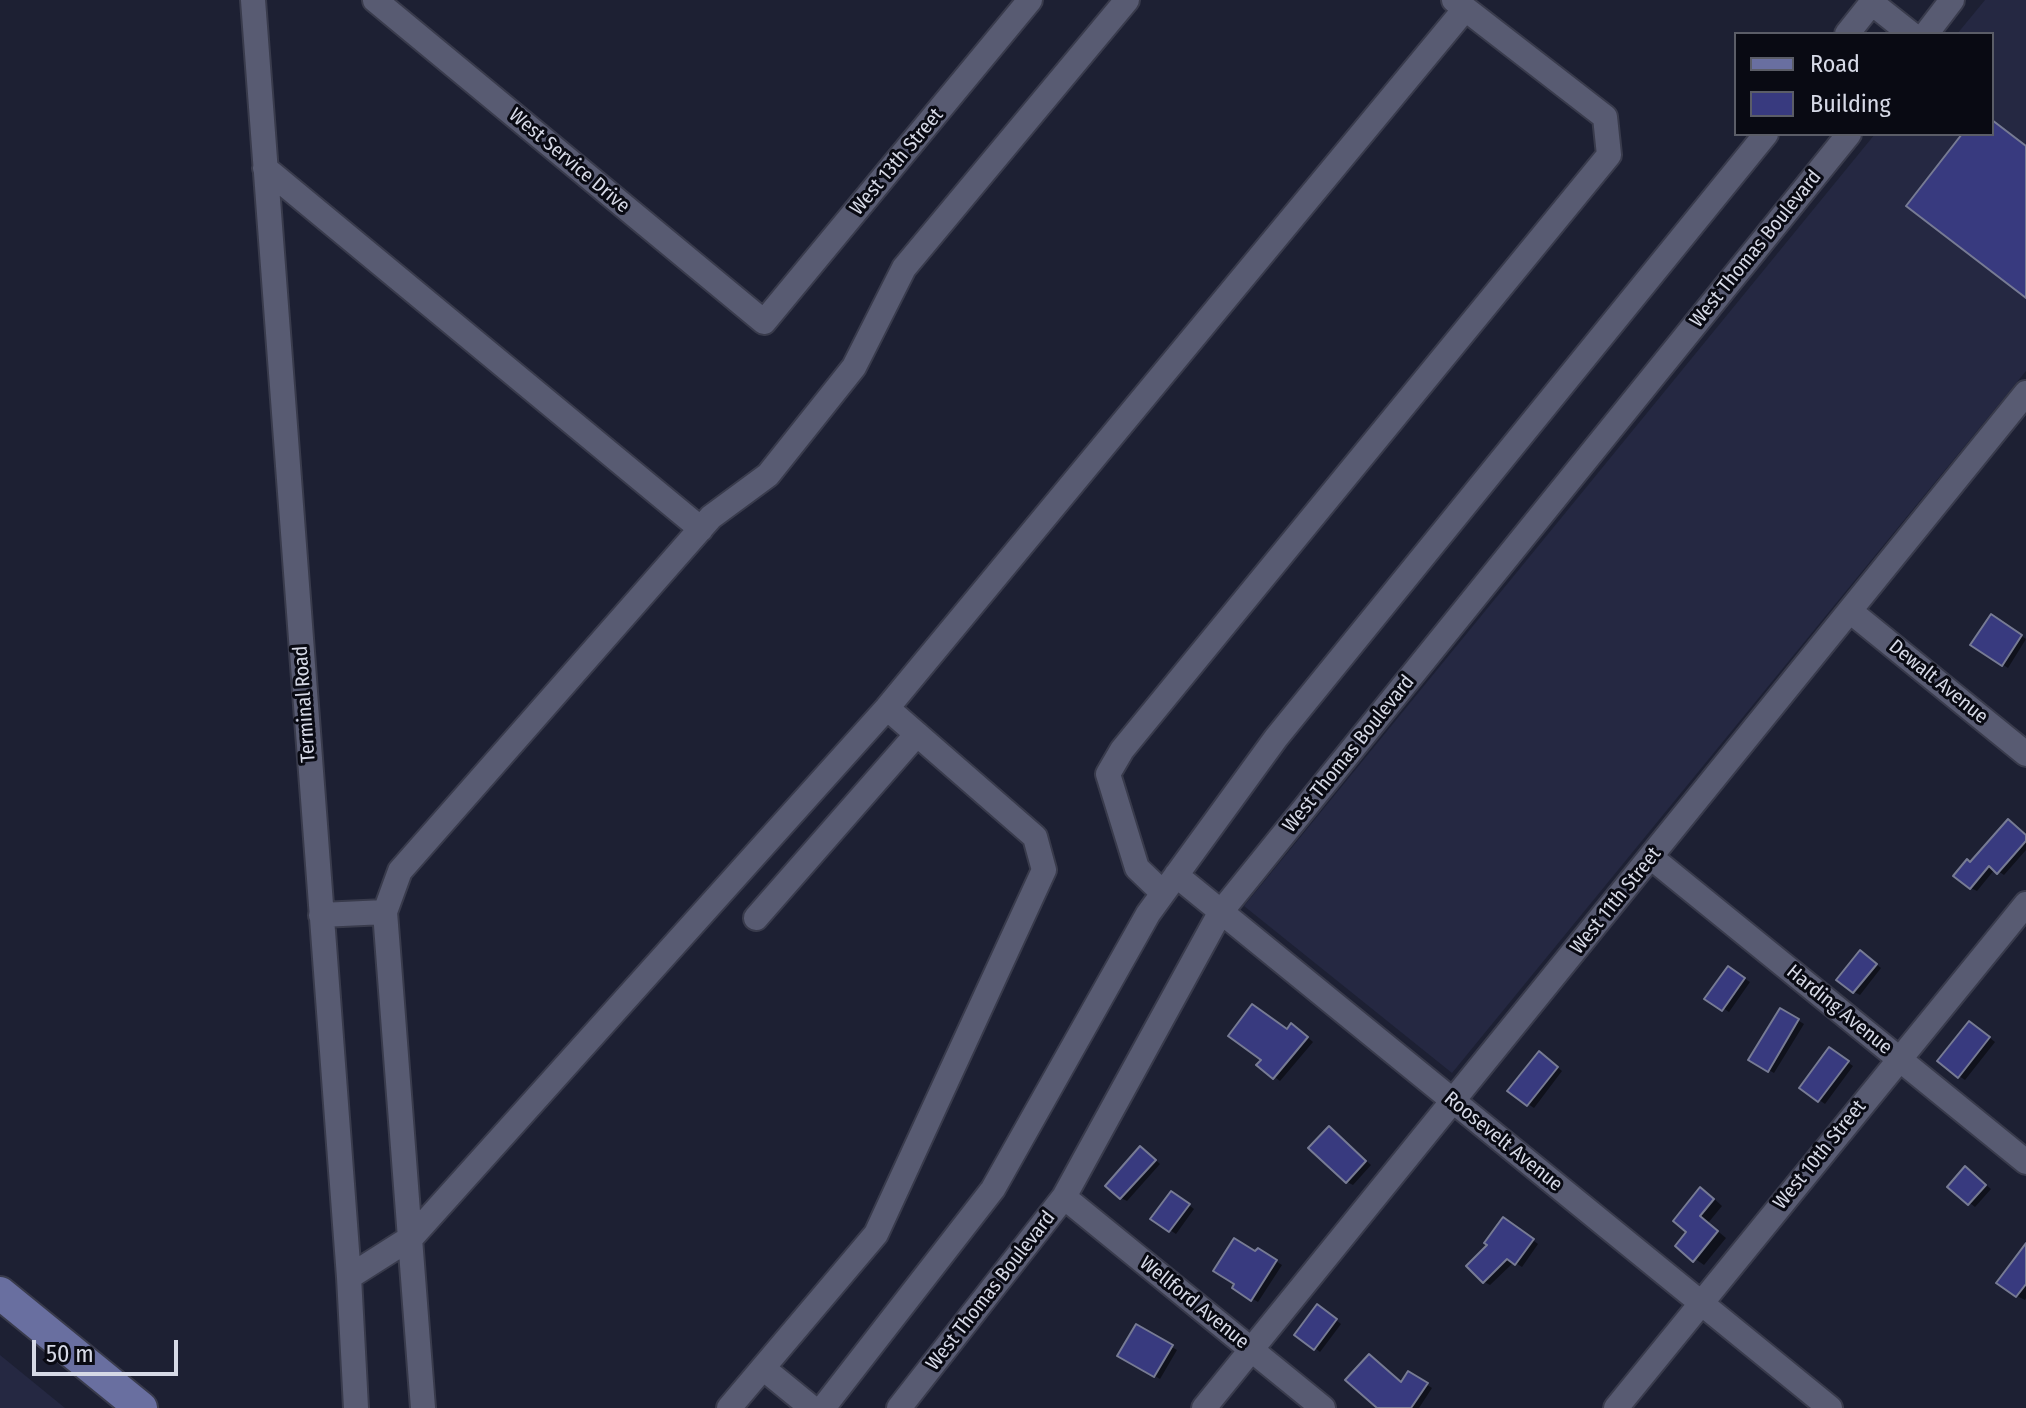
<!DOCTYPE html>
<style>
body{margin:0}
#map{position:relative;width:2026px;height:1408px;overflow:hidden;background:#1d2033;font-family:"Fira Sans Condensed",sans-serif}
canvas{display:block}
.legend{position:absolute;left:1734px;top:32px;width:260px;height:104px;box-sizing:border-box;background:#090a13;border:2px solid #5b5d67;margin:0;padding:10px 14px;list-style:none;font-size:24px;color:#d6d9e6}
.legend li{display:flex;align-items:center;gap:16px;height:40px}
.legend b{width:40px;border:2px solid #5b5d67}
.scale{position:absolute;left:32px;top:1340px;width:146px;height:36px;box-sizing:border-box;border:4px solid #d6d9e6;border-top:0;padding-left:10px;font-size:24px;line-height:28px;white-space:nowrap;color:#d6d9e6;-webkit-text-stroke:6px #090a13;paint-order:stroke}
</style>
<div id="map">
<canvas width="2026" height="1408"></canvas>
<ul class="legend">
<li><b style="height:10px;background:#696fa0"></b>Road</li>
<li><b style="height:22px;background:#383a7f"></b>Building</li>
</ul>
<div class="scale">50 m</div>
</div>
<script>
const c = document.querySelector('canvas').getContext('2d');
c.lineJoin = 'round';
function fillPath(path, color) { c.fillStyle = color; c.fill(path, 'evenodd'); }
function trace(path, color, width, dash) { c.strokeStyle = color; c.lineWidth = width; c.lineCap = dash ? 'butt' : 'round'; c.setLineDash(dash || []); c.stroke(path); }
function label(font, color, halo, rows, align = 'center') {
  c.font = font + ' "Fira Sans Condensed",sans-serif'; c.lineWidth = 6; c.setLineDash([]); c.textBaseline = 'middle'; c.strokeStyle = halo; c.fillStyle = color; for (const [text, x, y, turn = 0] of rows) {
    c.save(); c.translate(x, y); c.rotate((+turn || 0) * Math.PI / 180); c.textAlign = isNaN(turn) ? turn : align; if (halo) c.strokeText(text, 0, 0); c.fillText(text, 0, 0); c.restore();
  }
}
const built = new Path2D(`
 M1985 0H2026V371L1452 1073 1244 906 1875 134H1992V34H1957Z
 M0 1355 65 1408H0Z`);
const shadow = new Path2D(`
 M1992 617 2026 639 2008 668 1973 645Z
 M2026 835V850L2004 875 1995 869 1977 891 1971 888V864Z
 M1866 956 1881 968 1860 995 1854 992Z
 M1728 968 1750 982 1729 1012 1707 998Z
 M1781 1010 1804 1024 1774 1073 1751 1060Z
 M1976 1027 1995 1042 1965 1080 1959 1076Z
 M1298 1029 1313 1042 1280 1081 1259 1065 1288 1031Z
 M1835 1053 1853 1066 1825 1104 1802 1088Z
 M1545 1057 1562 1071 1534 1108 1528 1104Z
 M1335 1132 1371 1165 1353 1185 1347 1182Z
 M1147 1152 1160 1164 1127 1201 1121 1198Z
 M1971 1172 1991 1189 1975 1207 1950 1187Z
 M1710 1195 1722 1206 1708 1223 1726 1238 1704 1265 1677 1246Z
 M1177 1196 1194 1209 1176 1234 1153 1219Z
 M1510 1223 1538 1244 1522 1267 1514 1262 1490 1285 1484 1282Z
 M2026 1246V1298L2025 1300 2017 1296Z
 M1258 1250 1282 1265 1258 1302 1234 1288Z
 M1323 1310 1341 1324 1320 1352 1315 1348Z
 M1137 1327 1177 1350 1160 1379 1120 1356Z
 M1409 1373 1432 1388 1419 1408H1381Z`);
const building = new Path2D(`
 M1992 120 2026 146V298L1906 206 1962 134H1992Z
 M1991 614 2022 635 2002 666 1970 645Z
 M2008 819 2026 835V841L1997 874 1989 866 1970 889 1953 876 1967 859 1970 862Z
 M1860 950 1877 964 1853 993 1836 980Z
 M1728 966 1745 978 1722 1011 1704 999Z
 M1252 1004 1287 1029 1291 1023 1308 1037 1273 1079 1256 1065 1261 1060 1228 1036Z
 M1780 1008 1799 1019 1768 1072 1748 1060Z
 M1969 1021 1990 1037 1958 1078 1937 1061Z
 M1829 1047 1849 1061 1818 1102 1799 1088Z
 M1539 1051 1558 1067 1527 1106 1507 1091Z
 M1329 1126 1366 1161 1346 1183 1308 1148Z
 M1140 1146 1156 1160 1120 1199 1105 1186Z
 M1965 1166 1986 1185 1968 1205 1947 1187Z
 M1700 1187 1714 1199 1700 1216 1718 1231 1693 1262 1675 1246 1686 1232 1673 1221Z
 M1171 1191 1190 1204 1169 1232 1150 1219Z
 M1503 1217 1534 1239 1515 1265 1507 1259 1483 1283 1466 1266 1487 1245 1484 1243Z
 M1234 1238 1255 1251 1258 1248 1277 1260 1251 1301 1232 1288 1234 1284 1213 1271Z
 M2026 1243V1284L2016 1297 1996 1283Z
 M1317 1304 1337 1319 1314 1350 1294 1335Z
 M1136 1324 1173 1345 1154 1377 1117 1356Z
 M1369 1354 1401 1382 1408 1371 1428 1383 1411 1408H1377L1345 1380Z`);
const minor = new Path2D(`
 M253 0 349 1277 356 1408
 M375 0 764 322 1030 0
 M1872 3 1911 34
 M1847 34 1874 0
 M1926 34 1952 0
 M265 168 701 529
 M1850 611 2026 754
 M1652 858 2026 1162
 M1176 875 1830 1408
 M1163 893 1137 868 1108 774 1122 750 1609 155 1605 117 1454 0
 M321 915 385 912
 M756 918 917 734
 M1064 1197 1323 1408
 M349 1277 412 1237 887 708 1465 9
 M763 1368 812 1408
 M423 1408 385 912 400 871 711 517 768 475 854 367 904 268 1127 0
 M729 1408 876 1234 1044 870 1035 837 887 708
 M823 1408 993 1189 1148 914 1276 738 1766 134
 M899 1408 1064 1197 1220 913 1849 134
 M1204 1408 2026 393
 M1616 1408 2026 904`);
const major = new Path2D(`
 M0 1293 141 1408`);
const streetNames = [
 ["West Service Drive",569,161,40],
 ["West 13th Street",897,162,-50],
 ["West Thomas Boulevard",1756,249,-51],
 ["Dewalt Avenue",1938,682,39],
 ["Terminal Road",305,704,-94],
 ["West Thomas Boulevard",1349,754,-51],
 ["West 11th Street",1616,901,-51],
 ["Harding Avenue",1839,1010,39],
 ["Roosevelt Avenue",1503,1142,39],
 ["West 10th Street",1820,1155,-51],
 ["West Thomas Boulevard",991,1291,-52],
 ["Wellford Avenue",1194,1303,39]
];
fillPath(built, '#252842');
fillPath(shadow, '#0007');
fillPath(building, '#383a7f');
trace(building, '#777b94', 2);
trace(minor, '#393b4c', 28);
trace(major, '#393b4c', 36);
trace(minor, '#585b72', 24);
trace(major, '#696fa0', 32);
label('20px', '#d6d9e6', '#090a13', streetNames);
</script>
